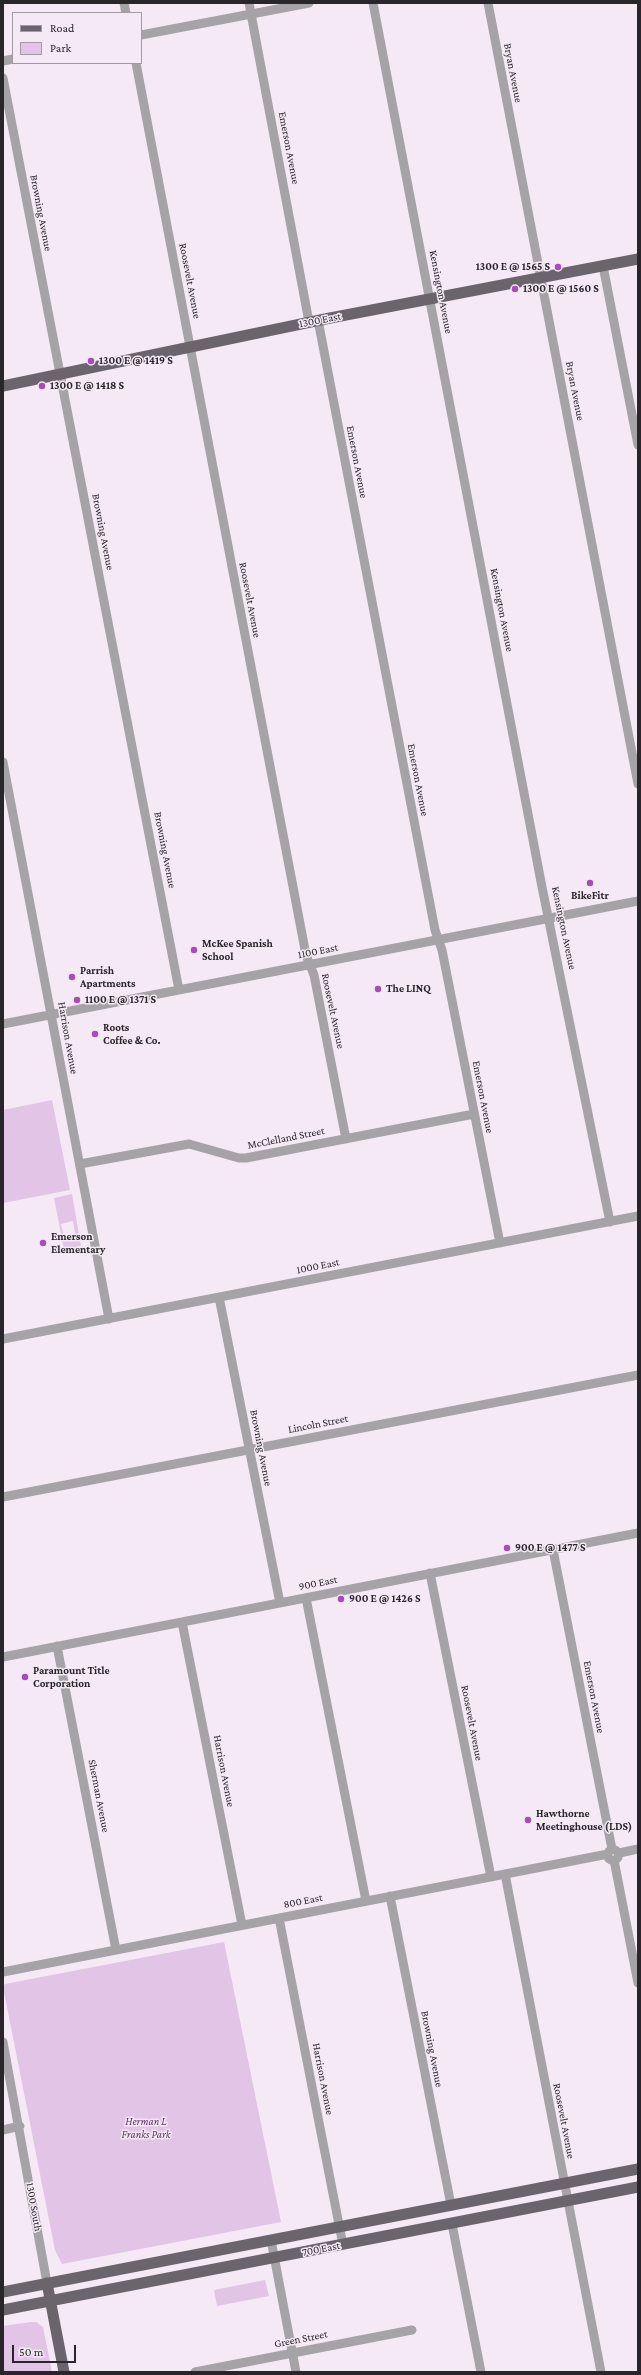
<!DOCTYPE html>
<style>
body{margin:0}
#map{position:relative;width:641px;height:2375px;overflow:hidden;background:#f4e9f5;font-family:"Crimson Pro",serif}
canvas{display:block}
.frame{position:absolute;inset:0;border:4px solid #29252a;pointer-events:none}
.legend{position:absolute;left:12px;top:12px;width:130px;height:52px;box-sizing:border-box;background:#f4e9f5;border:1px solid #a39ba4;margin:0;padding:5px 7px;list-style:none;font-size:12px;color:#29252a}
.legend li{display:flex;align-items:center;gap:8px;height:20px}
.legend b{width:20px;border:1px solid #a39ba4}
.scale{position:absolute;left:12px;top:2345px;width:64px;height:18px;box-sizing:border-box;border:2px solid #29252a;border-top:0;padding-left:5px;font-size:12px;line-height:14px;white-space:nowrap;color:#29252a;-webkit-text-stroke:3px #f4e9f5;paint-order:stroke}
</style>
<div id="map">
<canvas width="641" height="2375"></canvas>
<div class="frame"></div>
<ul class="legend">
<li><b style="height:5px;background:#6b646d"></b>Road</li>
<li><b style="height:11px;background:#e2c4e7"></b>Park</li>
</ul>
<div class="scale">50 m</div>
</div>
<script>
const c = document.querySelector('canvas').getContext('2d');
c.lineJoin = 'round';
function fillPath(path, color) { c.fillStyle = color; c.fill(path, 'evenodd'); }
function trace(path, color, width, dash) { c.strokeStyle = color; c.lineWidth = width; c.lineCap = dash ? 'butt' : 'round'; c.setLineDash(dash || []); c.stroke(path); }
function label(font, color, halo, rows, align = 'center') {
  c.font = font + ' "Crimson Pro",serif'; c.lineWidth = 3; c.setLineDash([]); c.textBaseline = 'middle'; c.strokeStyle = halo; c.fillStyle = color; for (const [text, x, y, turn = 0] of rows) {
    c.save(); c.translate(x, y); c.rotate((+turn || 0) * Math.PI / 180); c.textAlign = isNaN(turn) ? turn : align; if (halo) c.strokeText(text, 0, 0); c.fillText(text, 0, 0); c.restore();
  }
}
const green = new Path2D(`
 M52 1100 70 1190 3 1203V1110Z
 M72 1194 81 1246 64 1249 54 1198ZM73 1221 76 1239 65 1241 61 1224Z
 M224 1942 281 2222 62 2264 55 2250 3 1987 5 1984Z
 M265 2280 269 2296 217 2306 214 2290Z
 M31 2322H36L43 2327 52 2372H3V2326Z`);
const minor = new Path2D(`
 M124 3 126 13
 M249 3 309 322
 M373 3 542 887 610 1222
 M488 3 638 784
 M141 35 309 3
 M3 61 13 59
 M136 63 306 955 314 975 346 1139
 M3 78 179 990
 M603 266 638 445
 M318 320 435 930 442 950 500 1243
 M3 762 109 1319
 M3 1024 638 901
 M80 1164 189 1144 239 1158H246L474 1114
 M219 1297 280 1603
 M3 1339 638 1216
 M3 1497 638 1375
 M553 1550 612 1849
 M430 1573 491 1877
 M306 1598 366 1901
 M182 1622 242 1925
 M57 1646 116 1950
 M3 1657 638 1533
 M607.5 1855a5.5 5.5 0 1 1 11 0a5.5 5.5 0 1 1-11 0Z
 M619 1853 638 1849
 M614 1860 638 1983
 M505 1874 601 2372
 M390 1896 451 2205
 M279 1918 343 2245
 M3 1972 608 1854
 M3 2042 47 2283
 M3 2130 20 2126
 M452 2224 481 2372
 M271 2240 296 2372
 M195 2372 412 2330`);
const major = new Path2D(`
 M3 386 325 319 638 259
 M47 2283 64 2372
 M3 2292 638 2169
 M3 2310 638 2187`);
const markers = [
 [558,267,4,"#a74cb8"],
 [515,289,4,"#a74cb8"],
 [91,361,4,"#a74cb8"],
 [42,386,4,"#a74cb8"],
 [590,883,4,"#a74cb8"],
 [194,950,4,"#a74cb8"],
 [72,977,4,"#a74cb8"],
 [378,989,4,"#a74cb8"],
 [77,1000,4,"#a74cb8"],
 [95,1034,4,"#a74cb8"],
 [43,1243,4,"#a74cb8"],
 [507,1548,4,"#a74cb8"],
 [341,1599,4,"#a74cb8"],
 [25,1677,4,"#a74cb8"],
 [528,1820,4,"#a74cb8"]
];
const streetNames = [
 ["Bryan Avenue",513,73,79],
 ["Emerson Avenue",289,148,79],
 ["Browning Avenue",41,213,79],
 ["Roosevelt Avenue",190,281,79],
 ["Kensington Avenue",441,292,79],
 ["1300 East",320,320,-11],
 ["Bryan Avenue",575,391,79],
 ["Emerson Avenue",357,462,79],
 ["Browning Avenue",103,532,79],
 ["Roosevelt Avenue",250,600,79],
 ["Kensington Avenue",502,610,79],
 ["Emerson Avenue",418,780,79],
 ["Browning Avenue",165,850,79],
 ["Kensington Avenue",564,928,78],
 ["1100 East",318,951,-11],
 ["Roosevelt Avenue",333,1011,78],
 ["Harrison Avenue",68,1038,80],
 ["Emerson Avenue",483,1097,79],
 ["McClelland Street",286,1138,-11],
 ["1000 East",318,1266,-11],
 ["Lincoln Street",318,1424,-11],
 ["Browning Avenue",261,1448,79],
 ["900 East",318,1583,-11],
 ["Emerson Avenue",594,1697,79],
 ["Roosevelt Avenue",472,1723,79],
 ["Harrison Avenue",224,1771,79],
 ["Sherman Avenue",99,1796,79],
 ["800 East",303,1901,-11],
 ["Browning Avenue",432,2049,79],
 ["Harrison Avenue",323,2079,79],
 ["Roosevelt Avenue",564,2121,79],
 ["1300 South",34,2207,80],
 ["700 East",321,2249,-11],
 ["Green Street",301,2339,-11]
];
const poiNames = [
 ["1300 E @ 1565 S",550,267,"right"],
 ["1300 E @ 1560 S",523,289],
 ["1300 E @ 1419 S",99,361],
 ["1300 E @ 1418 S",50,386],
 ["BikeFitr",590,896,"center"],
 ["McKee Spanish",202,944],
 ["School",202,957],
 ["Parrish",80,971],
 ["Apartments",80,984],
 ["The LINQ",386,989],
 ["1100 E @ 1371 S",85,1000],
 ["Roots",103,1028],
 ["Coffee & Co.",103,1041],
 ["Emerson",51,1237],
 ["Elementary",51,1250],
 ["900 E @ 1477 S",515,1548],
 ["900 E @ 1426 S",349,1599],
 ["Paramount Title",33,1671],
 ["Corporation",33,1684],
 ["Hawthorne",536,1814],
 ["Meetinghouse (LDS)",536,1827]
];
const parkNames = [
 ["Herman L",146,2122],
 ["Franks Park",146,2135]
];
fillPath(green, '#e2c4e7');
trace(minor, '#a6a2a7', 9);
trace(major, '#6b646d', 11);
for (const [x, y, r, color] of markers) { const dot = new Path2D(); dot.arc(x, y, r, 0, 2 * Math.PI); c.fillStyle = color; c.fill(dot); trace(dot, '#f4e9f5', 1.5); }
label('11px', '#29252a', '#f4e9f5', streetNames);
label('bold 11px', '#29252a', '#f4e9f5', poiNames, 'left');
label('italic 11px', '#652c6f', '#f4e9f5', parkNames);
</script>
